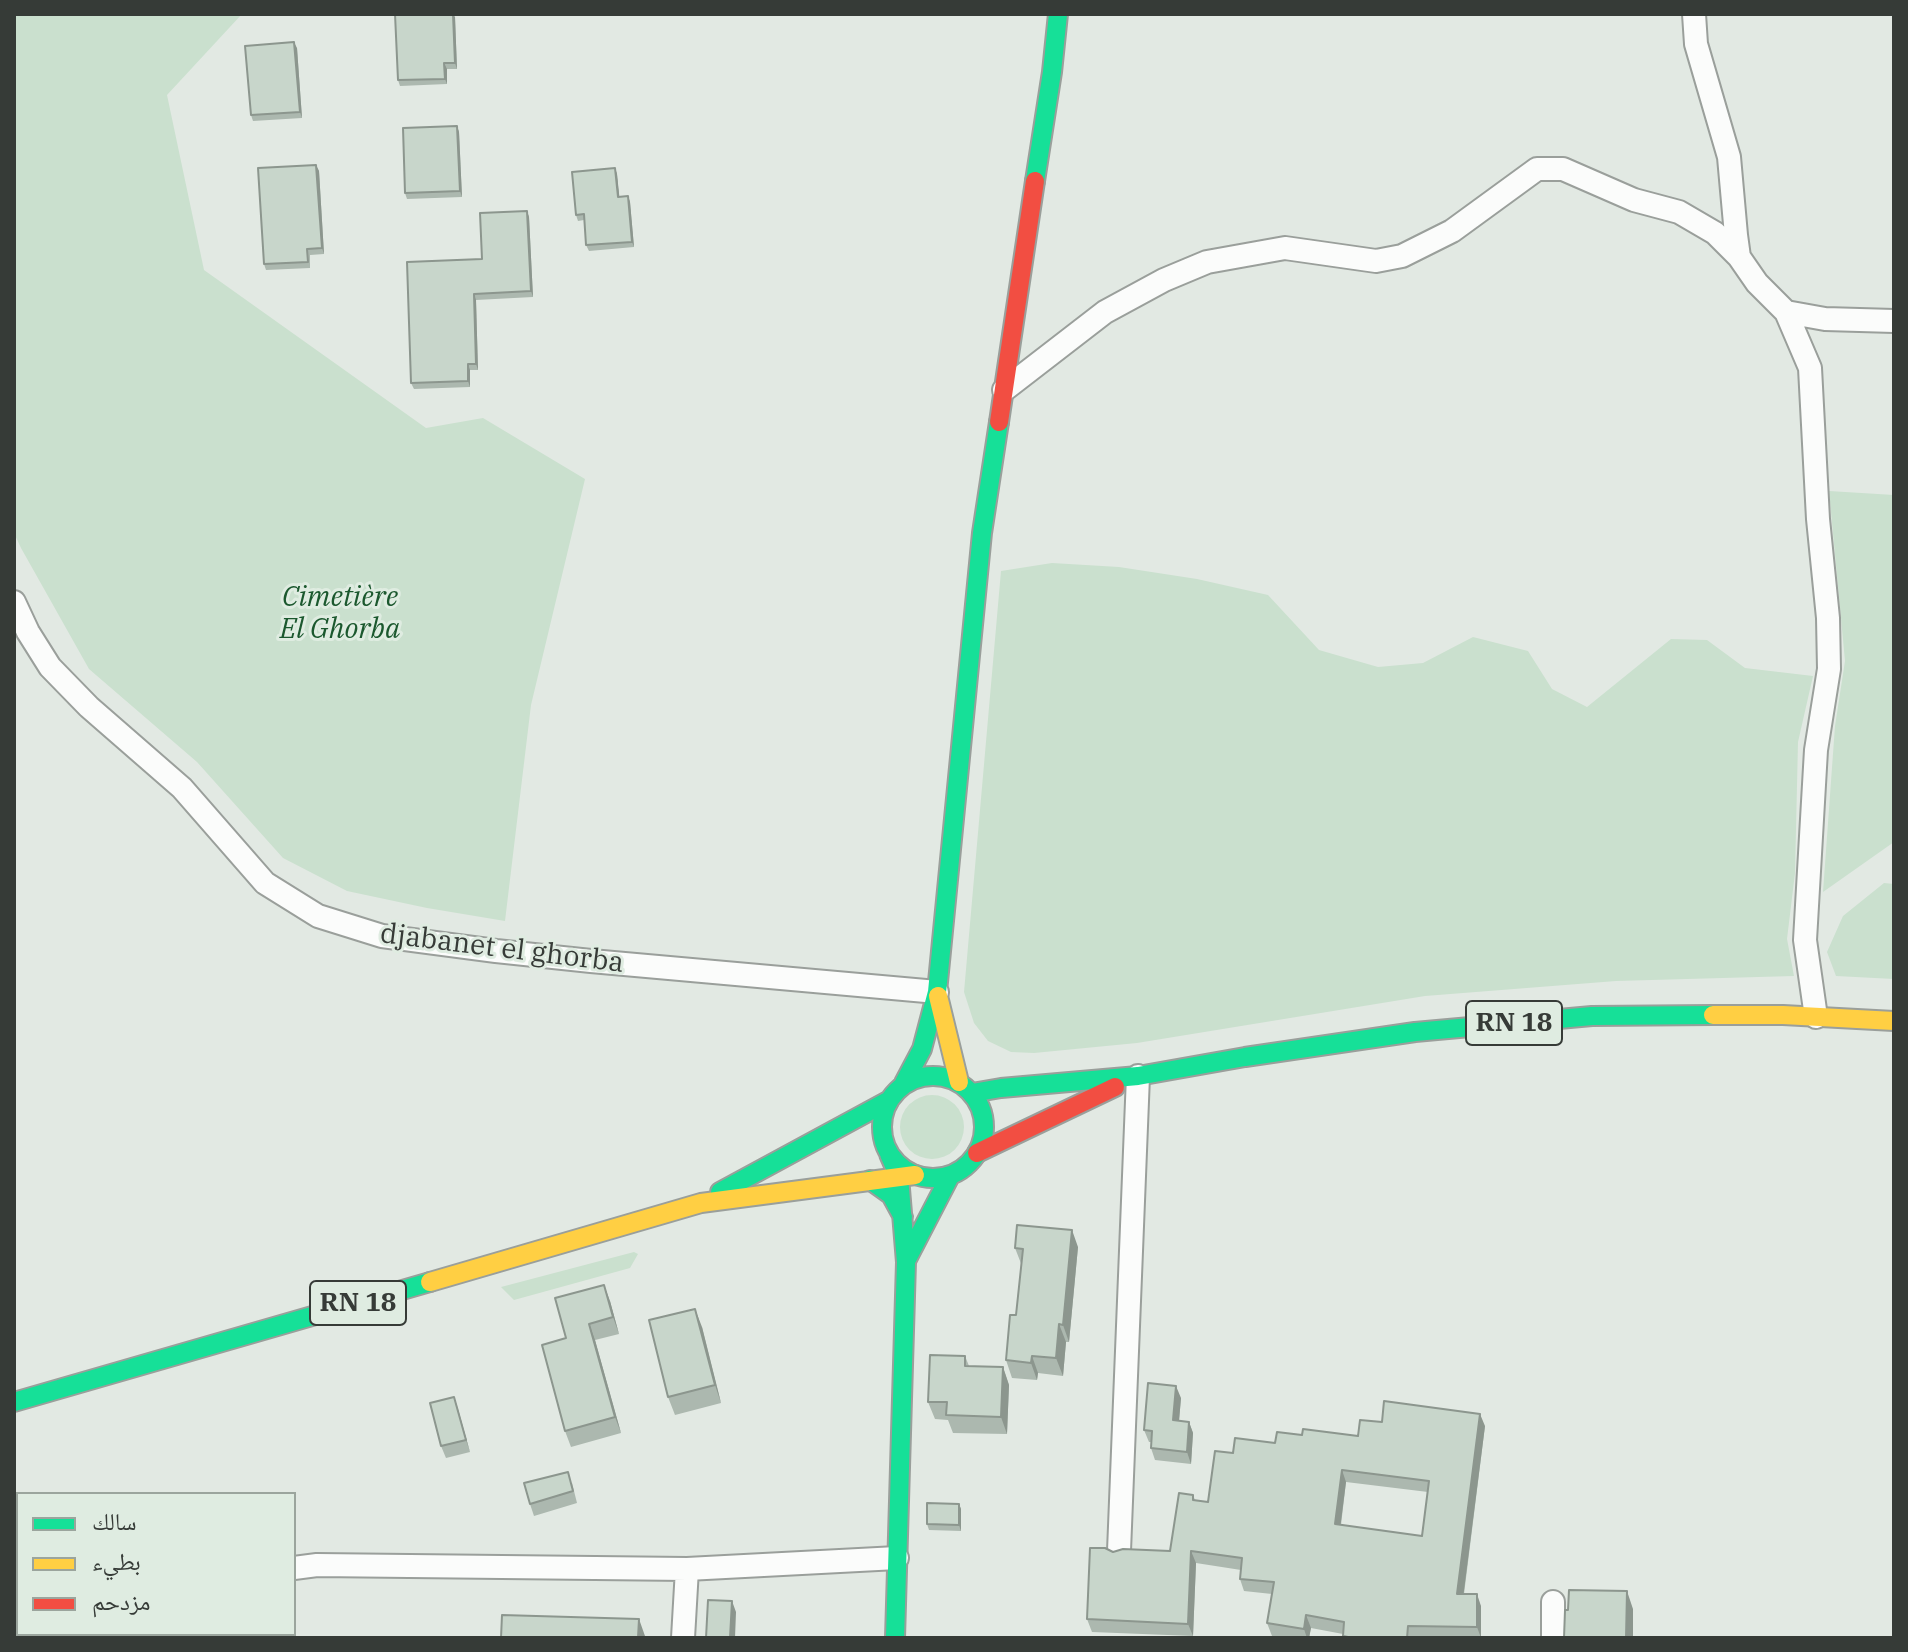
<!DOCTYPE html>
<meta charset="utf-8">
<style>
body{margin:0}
#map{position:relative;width:1908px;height:1652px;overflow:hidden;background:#e2e9e3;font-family:"IBM Plex Serif","Noto Naskh Arabic",serif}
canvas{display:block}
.frame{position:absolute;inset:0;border:16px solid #363b37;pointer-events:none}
.legend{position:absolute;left:16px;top:1492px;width:280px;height:144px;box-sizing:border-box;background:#dfece1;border:2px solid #9ba59d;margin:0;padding:10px 14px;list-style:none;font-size:24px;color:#363b37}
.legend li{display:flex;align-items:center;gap:16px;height:40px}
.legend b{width:40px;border:2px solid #9ba59d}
</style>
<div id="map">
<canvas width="1908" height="1652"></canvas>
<div class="frame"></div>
<ul class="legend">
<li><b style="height:10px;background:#16e098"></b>سالك</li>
<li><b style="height:10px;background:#ffcf43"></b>بطيء</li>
<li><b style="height:10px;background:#f24e42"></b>مزدحم</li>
</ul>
</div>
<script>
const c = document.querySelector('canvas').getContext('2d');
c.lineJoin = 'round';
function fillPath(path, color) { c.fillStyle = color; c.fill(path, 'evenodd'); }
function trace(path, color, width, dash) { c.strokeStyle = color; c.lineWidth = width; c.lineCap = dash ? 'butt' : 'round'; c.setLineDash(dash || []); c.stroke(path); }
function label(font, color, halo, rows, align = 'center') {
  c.font = font + ' "IBM Plex Serif",serif'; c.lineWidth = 6; c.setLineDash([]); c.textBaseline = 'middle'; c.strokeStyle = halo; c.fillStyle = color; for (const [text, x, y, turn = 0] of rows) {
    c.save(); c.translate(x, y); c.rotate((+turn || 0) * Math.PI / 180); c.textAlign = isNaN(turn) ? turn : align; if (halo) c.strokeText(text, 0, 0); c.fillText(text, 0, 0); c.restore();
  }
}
const green = new Path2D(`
 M14 14H242L167 95 204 270 426 428 483 418 585 479 531 705 505 921 427 908 347 891 283 858 197 762 89 669 21 548 14 533Z
 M1829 491 1894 495V842L1823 892 1835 726 1845 661Z
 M1052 563 1119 567 1197 579 1268 595 1319 650 1378 667 1423 663 1473 637 1528 651 1552 689 1587 707 1671 639 1707 640 1745 668 1813 676 1798 742 1795 873 1787 939 1794 976 1616 981 1425 996 1137 1043 1034 1053 1011 1052 988 1041 974 1023 964 992 1001 571Z
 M1884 883 1894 884V979L1836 976 1827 952 1843 916Z
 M900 1127a32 32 0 1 1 64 0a32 32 0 1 1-64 0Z
 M634 1252 638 1254 630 1268 514 1300 501 1287Z`);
const street = new Path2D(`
 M1694 14 1696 44 1729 157 1736 235 1739 257 1757 283 1786 312 1825 319 1894 321
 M1786 312 1810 368 1818 519 1828 618 1829 669 1816 750 1805 940 1816 1017
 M1004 390 1105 312 1164 280 1207 262 1285 248 1376 261 1402 256 1452 231 1537 169H1563L1634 200 1679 212 1715 233 1739 257
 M14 602 28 632 50 667 89 707 182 788 265 883 318 916 382 936 496 951 591 961 937 992
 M1119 1551 1138 1076
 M294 1568 317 1565 687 1569 897 1558
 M1553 1602V1638
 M133 1638 138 1634
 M683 1638 687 1569`);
const fast = new Path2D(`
 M1035 181 1052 72 1058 14
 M882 1127a51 51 0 1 1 102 0a51 51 0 1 1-102 0Z
 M904 1083 922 1049 937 992 982 533 999 422
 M972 1093 1001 1088 1138 1076 1245 1057 1415 1032 1592 1016 1713 1015
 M889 1154 899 1177 906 1262 895 1638
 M870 1180 891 1195 903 1217
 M720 1192 888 1101
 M907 1259 950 1176
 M14 1402 430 1282`);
const slow = new Path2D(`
 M938 996 959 1082
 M1713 1015H1783L1894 1021
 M430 1282 701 1203 915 1175`);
const jam = new Path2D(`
 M999 422 1035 181
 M977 1153 1115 1087`);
const wall = new Path2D(`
 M455 17 457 69H447V84L400 86 398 80Z
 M297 48 302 118 253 121 251 115Z
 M457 126 459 132 462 197 407 199 405 193Z
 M316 165 319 171 324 254 310 255V268L266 270 264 264Z
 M615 168 617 174 619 196H628L630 202 634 247 589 251 586 245 584 220 578 221 576 215Z
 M527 211 529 217 533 297 476 300 478 370H470V387L414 389 411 383 482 259Z
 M1078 1247 1069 1342H1066L1063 1376 1038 1373 1037 1380 1012 1378 1006 1360 1016 1315 1022 1266 1015 1248Z
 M610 1301 619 1334 595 1340 621 1433 571 1447 565 1431 566 1338Z
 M702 1327 721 1403 675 1415 668 1397Z
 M965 1356 969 1366 1003 1367 1009 1385 1007 1434 953 1433 948 1420 935 1419 928 1402Z
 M454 1397 470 1452 446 1458 441 1446Z
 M1181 1398 1179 1421 1189 1422 1193 1433 1191 1464 1155 1460 1151 1448V1442H1149L1144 1430Z
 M1382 1422 1485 1426 1464 1594 1481 1606V1638H1344L1343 1634 1311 1628 1309 1638H1286L1272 1636 1267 1623 1272 1594 1244 1591 1240 1579 1241 1570 1196 1563 1193 1636 1092 1632 1087 1619 1113 1552 1170 1551 1193 1495 1195 1500 1208 1502 1233 1453 1275 1443 1302 1435 1358 1436ZM1346 1482 1428 1492 1422 1536 1341 1525Z
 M572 1483 577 1503 534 1516 530 1504Z
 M959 1504 961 1509V1531L929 1530 927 1524Z
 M14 1505 18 1509V1574L14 1571Z`);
const shadedWall = new Path2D(`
 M453 14 455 17 457 69 455 63Z
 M294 42 297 48 302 118 300 112Z
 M444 63 447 69V84L445 79Z
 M457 126 459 132 462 197 460 191Z
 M316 165 319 171 324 254 322 248Z
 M615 168 617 174 620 203 618 197Z
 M628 196 630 202 634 247 632 242Z
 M527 211 529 217 533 297 531 291Z
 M474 294 476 300 478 370 476 364Z
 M468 364 470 370V387L468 381Z
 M1072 1230 1078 1247 1069 1342 1063 1325Z
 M604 1285 610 1301 619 1334 613 1317Z
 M695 1309 702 1327 721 1403 715 1385Z
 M589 1324 595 1340 621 1433 615 1417Z
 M1059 1324 1066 1342 1063 1376 1056 1358Z
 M1032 1356 1038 1373 1037 1380 1031 1363Z
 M1003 1367 1009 1385 1007 1434 1001 1417Z
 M1176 1386 1181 1398 1178 1432 1173 1420Z
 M454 1397 458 1409 470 1452 466 1440Z
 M1480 1414 1485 1426 1462 1606 1457 1594Z
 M1189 1422 1193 1433 1191 1464 1187 1452Z
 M1342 1470 1346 1482 1339 1537 1335 1524Z
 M959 1504 961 1509V1531L959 1525Z
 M1191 1551 1196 1563 1193 1636 1188 1624Z
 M1627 1591 1633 1609V1638H1626Z
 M1477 1594 1481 1606V1638L1477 1627Z
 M732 1601 736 1612 735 1638H730Z
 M1306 1615 1311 1628 1309 1638H1307L1304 1629Z
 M639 1619 645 1636V1638H638Z
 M46 1634H79L75 1638H42Z`);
const building = new Path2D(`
 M395 14H453L455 63H444L445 79 398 80Z
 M294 42 300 112 251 115 245 46Z
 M457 126 460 191 405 193 403 128Z
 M316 165 322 248 307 249 308 262 264 264 258 168Z
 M615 168 618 197 628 196 632 242 586 245 584 214 576 215 572 172Z
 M527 211 531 291 474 294 476 364H468V381L411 383 407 262 482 259 480 213Z
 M1017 1225 1072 1230 1063 1325 1059 1324 1056 1358 1032 1356 1031 1363 1006 1360 1010 1315H1016L1023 1249 1015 1248Z
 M604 1285 613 1317 589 1324 615 1417 565 1431 542 1345 566 1338 555 1298Z
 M695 1309 715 1385 668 1397 649 1320Z
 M930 1355 965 1356V1366L1003 1367 1001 1417 946 1415 947 1402H928Z
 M1148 1383 1176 1386 1173 1420 1189 1422 1187 1452 1151 1448 1152 1431 1144 1430Z
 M454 1397 466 1440 441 1446 430 1403Z
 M1384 1401 1480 1414 1457 1594H1477V1627L1408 1626 1407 1638H1353L1343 1636 1344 1622 1306 1615 1304 1629 1267 1623 1274 1582 1240 1579 1242 1558 1191 1551 1188 1624 1087 1619 1090 1548H1105L1113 1552 1123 1549 1170 1551 1179 1493 1193 1495V1500L1208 1502 1215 1451 1233 1453 1235 1438 1275 1443 1277 1432 1302 1435 1303 1429 1358 1436 1360 1420 1382 1422ZM1342 1470 1429 1481 1422 1536 1335 1524Z
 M568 1472 573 1491 530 1504 524 1483Z
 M927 1503 959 1504V1525L927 1524Z
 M14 1505 18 1509V1559L14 1555Z
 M1569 1590 1627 1591 1626 1638H1564L1565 1610H1568Z
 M708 1600 732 1601 730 1638H706Z
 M18 1608V1634H46L42 1638H14V1612Z
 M502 1615 639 1619 638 1638H501Z`);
const shields = [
 [1514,1023,96],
 [358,1303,96]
];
const shieldNames = [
 ["RN 18",1514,1023],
 ["RN 18",358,1303]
];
const parkNames = [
 ["Cimetière",340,598],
 ["El Ghorba",340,630]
];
const streetNames = [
 ["djabanet el ghorba",502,949,7]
];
fillPath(green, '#cae0ce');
trace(street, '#9a9f9b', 26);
trace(fast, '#9a9f9b', 22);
trace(slow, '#9a9f9b', 22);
trace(jam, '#9a9f9b', 22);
trace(street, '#fbfcfb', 22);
trace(fast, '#16e098', 18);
trace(slow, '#ffcf43', 18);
trace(jam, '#f24e42', 18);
fillPath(wall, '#acb8af');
fillPath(shadedWall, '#8c968e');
fillPath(building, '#c8d6cb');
trace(building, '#8c968e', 2);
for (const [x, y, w] of shields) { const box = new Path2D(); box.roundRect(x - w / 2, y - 22, w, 44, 6); c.fillStyle = '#dfece1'; c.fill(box); trace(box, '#363b37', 2); }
label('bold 26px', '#363b37', null, shieldNames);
label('italic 28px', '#1b582e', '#dfece1', parkNames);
label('28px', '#363b37', '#dfece1', streetNames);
</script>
